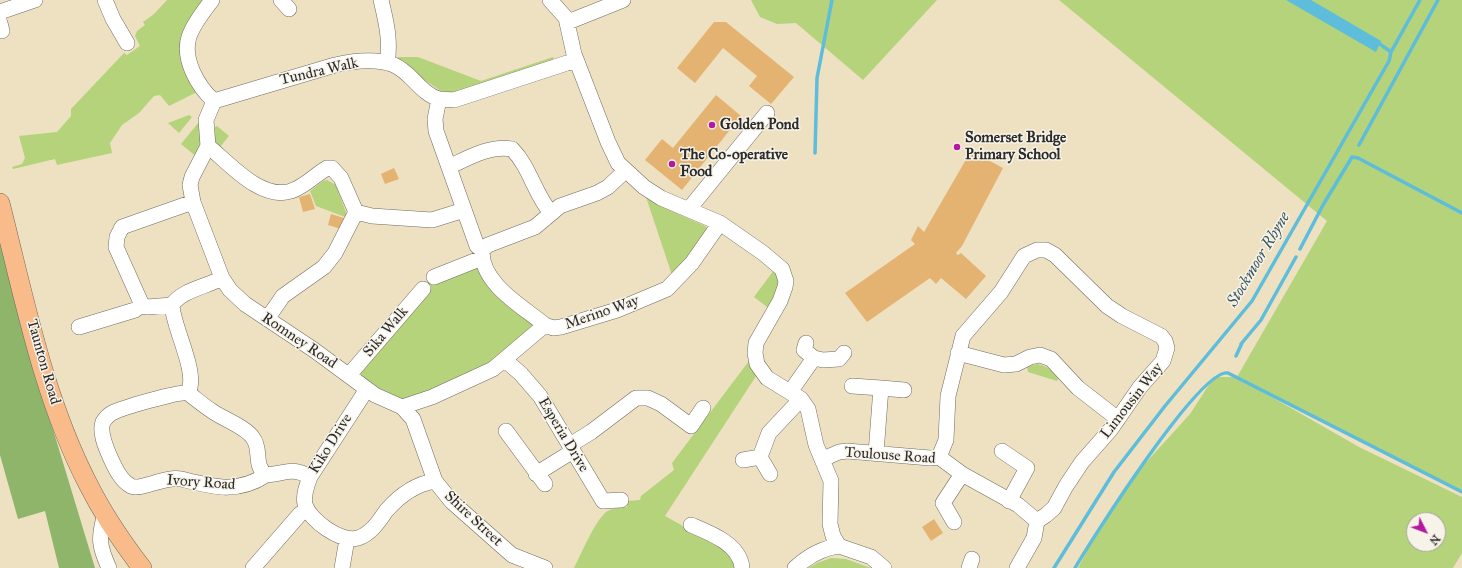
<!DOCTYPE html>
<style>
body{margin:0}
#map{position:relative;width:1462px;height:568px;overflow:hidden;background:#ede1c2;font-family:"IM FELL Great Primer",serif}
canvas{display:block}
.north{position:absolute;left:1406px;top:512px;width:40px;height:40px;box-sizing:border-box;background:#f7f3e8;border:1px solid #a5a39c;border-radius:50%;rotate:132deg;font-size:11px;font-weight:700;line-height:16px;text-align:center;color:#2b2b2b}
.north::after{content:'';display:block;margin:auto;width:14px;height:18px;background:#b5179e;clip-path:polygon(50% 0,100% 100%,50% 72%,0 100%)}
</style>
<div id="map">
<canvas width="1462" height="568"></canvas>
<div class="north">N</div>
</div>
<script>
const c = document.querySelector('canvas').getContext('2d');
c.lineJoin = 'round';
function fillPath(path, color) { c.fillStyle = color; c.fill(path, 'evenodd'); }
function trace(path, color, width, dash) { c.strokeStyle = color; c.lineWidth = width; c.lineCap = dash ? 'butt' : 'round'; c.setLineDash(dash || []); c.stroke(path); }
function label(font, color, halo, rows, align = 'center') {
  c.font = font + ' "IM FELL Great Primer",serif'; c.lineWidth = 3; c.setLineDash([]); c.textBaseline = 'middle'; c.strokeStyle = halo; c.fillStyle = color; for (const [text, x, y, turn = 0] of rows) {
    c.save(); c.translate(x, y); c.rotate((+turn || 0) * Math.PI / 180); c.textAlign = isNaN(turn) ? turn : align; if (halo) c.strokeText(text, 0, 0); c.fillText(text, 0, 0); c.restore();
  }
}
const green = new Path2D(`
 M167 0H209L188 34 199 91 169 106 160 95 154 96 139 113 122 125 110 143 112 153 57 165 55 159 13 169 12 167 22 164 25 158 19 136 57 132 71 116V109L124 53 127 55 140 46 135 36 137 31 145 25 143 22 154 14Z
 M751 0H937L863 80 796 23 777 24 760 17Z
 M1059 0H1462V493L1249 384 1359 447 1462 497V553L1453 568H1078L1095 536 1141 468 1190 414 1214 377H1237L1327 221ZM1414 520H1438V544H1414Z
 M398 57H418L481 81 553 57 555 63 456 93 441 91 400 63Z
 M189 115 192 117 179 133 168 123Z
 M203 117 205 120 198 158 181 144Z
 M217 126 229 136 220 147 214 140 215 127Z
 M327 180 336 185 348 218 316 206 310 191 323 181Z
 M646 197 671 211 705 226 708 229 673 278Z
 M482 258 487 272 545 325 505 360 402 407 349 375 434 277Z
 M774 270 779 281 771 310 754 297Z
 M755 353 760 370 665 516 728 551 736 568H574C582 553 593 524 606 512 611 508 620 508 627 507V501L640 500 641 496 674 470 672 463Z
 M1037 364C1048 366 1052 370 1058 379L1057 381 1028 372 1027 367Z
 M831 558 846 559 871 568H808L817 563Z`);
const forest = new Path2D(`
 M0 238 51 423 95 568H59L45 511 18 519 0 455Z`);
const water = new Path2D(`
 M1286 0H1311L1381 41 1376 52Z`);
const stream = new Path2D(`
 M1391 52 1420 0
 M1359 145 1438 0
 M815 153 817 78 832 0
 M1300 249 1323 205 1352 157 1358 158 1462 213
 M1236 356 1242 343 1241 344 1261 320 1296 257
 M1054 568 1114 472 1165 406 1252 301 1389 61 1391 52 1377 42
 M1075 568C1092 539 1200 368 1228 373L1462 492`);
const building = new Path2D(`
 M714 22H726L794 77 771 104 749 86 757 76 723 48 695 83 677 68Z
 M716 95 741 116 682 190 645 160 662 139 673 148Z
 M971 151 1003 168 962 246 956 253 958 255 961 253 986 276 966 299 941 278 936 284 930 278 867 322 845 293 915 244 911 240 918 226 924 232Z
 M394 168 399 179 385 184 381 174Z
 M310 194 315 209 303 212 299 197Z
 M331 214 347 219 344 230 328 225Z
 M934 519 943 533 931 541 922 527Z`);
const minor = new Path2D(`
 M105 0 113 19 127 43
 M212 0C204 11 193 24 189 37 182 59 198 87 214 101
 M281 0 289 9
 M381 0C386 21 391 41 387 63
 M550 0 566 18 574 54 608 142 618 163 644 187 661 198 720 223 763 253 782 269 786 281 785 287 780 301 756 343 755 353 757 364 767 378 801 399 808 409 816 445 831 481 830 524 833 536 839 546 871 557 884 568
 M0 12 35 0
 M568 22 623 0
 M0 23 2 31
 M439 99 435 119 436 131 477 246 482 250C481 284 522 306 545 325L553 328 561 327 617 310 667 289 692 263 720 223
 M214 101 206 120 208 146 192 177 190 185 193 202 222 278 230 290 245 304 314 350 375 395 402 407 432 397 493 369 545 325
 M214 101 335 65C353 61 376 58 394 65 411 72 421 94 439 99 443 100 450 99 454 100L567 63 577 62
 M208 146C229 163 261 201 291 191 304 187 315 175 327 168H332L341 178 356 212 372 216 432 220 464 210
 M449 167C468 158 490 145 512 149 530 167 534 193 551 213
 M689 209 767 113
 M482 250 488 245 535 227 560 206 597 193 608 187 625 171
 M434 277 482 258
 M222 278C206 287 182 290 172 305 173 328 199 373 188 393 196 399 204 406 212 411 223 419 246 427 253 438 262 450 253 465 266 475 285 474 291 466 310 477
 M172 305 147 307 142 305 116 247 117 237 122 227 193 202
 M267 319 283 296 324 267 335 253 356 212
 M79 327 135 310 142 305
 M806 343 804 350 814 358
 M958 353 1004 365 1016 364 1030 357 1040 355 1051 359 1078 388 1118 419
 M505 360 521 374 540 396 603 501 621 500
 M349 375 423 289
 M852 386 881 388 876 453
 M881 388 904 390
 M367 389 310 477C307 485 303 495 305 504 309 520 341 543 358 538 371 534 379 521 386 511 399 496 415 484 435 481
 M790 392 814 358 823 360 839 359 844 353
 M188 393C179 391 121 408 112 413 108 415 105 419 103 422 99 432 106 448 110 457 115 468 121 481 131 486 140 491 164 476 181 479 213 487 237 494 266 475
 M402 407 413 419 435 481 452 502 512 555 545 568
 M506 431 545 484
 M570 445 591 432 636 398H648L661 404 691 426 703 408
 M1002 451 1027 468 1009 501
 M760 457 770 474
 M939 457 946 440 948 396 963 336 1001 292 1024 256 1037 250H1046L1055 255 1107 306 1122 316 1161 336 1165 341 1167 348 1163 361 1140 387 1111 429 1082 462 1066 486 1054 508 1046 515 1037 521 1034 538 1017 568
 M823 459 839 452 847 451 930 458 939 457 962 474 1018 505 1037 521
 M743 460 760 457 769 433 801 399
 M536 474 573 451
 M105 514C98 538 99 546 109 568
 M954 522 943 503 962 474
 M691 525C710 533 740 544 742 568
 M253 568 300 514 307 510
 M342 568 347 539
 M795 568C807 557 822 548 839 546
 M969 568 972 559`);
const major = new Path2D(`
 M0 203C24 297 43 397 88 484 103 514 122 542 142 568`);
const markers = [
 [712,125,4,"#b5179e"],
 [957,147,4,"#b5179e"],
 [672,164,4,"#b5179e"]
];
const streetNames = [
 ["Tundra Walk",319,72,-13],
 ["Merino Way",602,313,-19],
 ["Sika Walk",386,332,-50],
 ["Romney Road",299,341,34],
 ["Taunton Road",43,362,74],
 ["Limousin Way",1132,401,-52],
 ["Esperia Drive",563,435,59],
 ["Kiko Drive",331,444,-58],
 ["Toulouse Road",890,456,4],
 ["Ivory Road",201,483,4],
 ["Shire Street",473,519,43]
];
const poiNames = [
 ["Golden Pond",720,125],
 ["Somerset Bridge",965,138],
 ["Primary School",965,155],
 ["The Co-operative",680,155],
 ["Food",680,172]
];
const waterNames = [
 ["Stockmoor Rhyne",1259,260,-59]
];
fillPath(green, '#b4d37a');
fillPath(forest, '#8fb56a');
fillPath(water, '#5dbddb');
trace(stream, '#5dbddb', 3.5);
fillPath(building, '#e4b371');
trace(minor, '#6f6b60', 16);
trace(major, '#6f6b60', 20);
trace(minor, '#fff', 15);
trace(major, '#fabb8b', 19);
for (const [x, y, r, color] of markers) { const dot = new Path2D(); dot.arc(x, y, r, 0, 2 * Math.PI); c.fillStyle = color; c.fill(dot); trace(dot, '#f7f3e8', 1.5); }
label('15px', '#2b2b2b', '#f7f3e8', streetNames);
label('bold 15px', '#2b2b2b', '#f7f3e8', poiNames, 'left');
label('italic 16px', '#3a5760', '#f7f3e8', waterNames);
</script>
